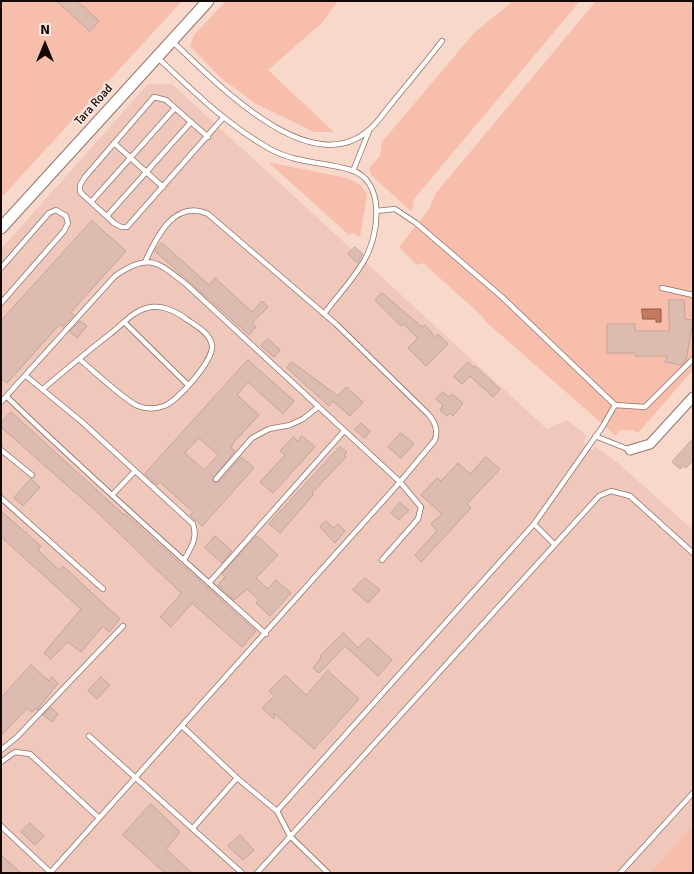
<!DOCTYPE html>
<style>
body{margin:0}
#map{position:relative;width:694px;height:874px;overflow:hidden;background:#f9d8cc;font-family:Signika,sans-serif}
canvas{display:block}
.frame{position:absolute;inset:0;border:2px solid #140906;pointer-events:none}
.north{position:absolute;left:20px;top:20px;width:50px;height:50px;-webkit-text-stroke:4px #fce8e1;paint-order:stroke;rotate:0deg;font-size:14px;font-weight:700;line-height:20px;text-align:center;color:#140906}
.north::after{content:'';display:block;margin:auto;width:18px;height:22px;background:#140906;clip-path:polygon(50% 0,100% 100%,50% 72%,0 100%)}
</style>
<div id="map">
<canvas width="694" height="874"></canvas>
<div class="frame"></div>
<div class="north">N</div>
</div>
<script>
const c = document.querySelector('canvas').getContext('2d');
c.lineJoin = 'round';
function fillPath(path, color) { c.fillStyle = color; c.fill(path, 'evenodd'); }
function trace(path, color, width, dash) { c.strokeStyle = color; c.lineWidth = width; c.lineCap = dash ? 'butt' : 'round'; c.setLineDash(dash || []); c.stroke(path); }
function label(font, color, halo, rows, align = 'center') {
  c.font = font + ' Signika,sans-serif'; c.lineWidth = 4; c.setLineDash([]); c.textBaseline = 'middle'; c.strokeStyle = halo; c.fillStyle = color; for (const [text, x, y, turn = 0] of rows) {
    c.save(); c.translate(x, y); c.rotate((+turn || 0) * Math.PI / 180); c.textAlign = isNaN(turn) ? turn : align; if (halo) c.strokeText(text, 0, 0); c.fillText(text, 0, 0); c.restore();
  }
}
const built = new Path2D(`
 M148 84H172L547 429 567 420 587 436 583 442 588 446 592 450 596 447 618 463 693 530V825L650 873H1V249Z`);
const green = new Path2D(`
 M1 1H182L1 198Z
 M226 1H338L322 23 268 70 334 132H314L256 104 221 78 190 46 194 35Z
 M513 1H580L414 199 412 212 371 175 369 168 380 156 382 142 474 33Z
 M596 1H693V370L638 433 633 430H620L616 436 485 321 482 316 423 263 417 265 399 247 429 209 436 193Z
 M268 162 347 178C356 182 364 185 367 196L360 237 353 233 349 235Z
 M693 825V873H650Z`);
const water = new Path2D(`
 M642 309H661V322H656V319H643Z`);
const building = new Path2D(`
 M57 1H77L99 21 90 31Z
 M92 221 126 251 71 312 74 315 63 327 60 324 7 383 1 379V321Z
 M162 243 209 285 215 278 252 312 262 301 268 307 252 323 256 327 249 335 155 251Z
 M355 247 363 254 357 263 348 254Z
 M382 293 422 327 425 325 435 337 438 334 448 344 426 366 408 348 418 338 403 324 401 326 375 300Z
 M669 300H684L685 319 693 320 686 361 681 365 665 362 667 356H635V353H607V324H635V331H669Z
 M80 321 87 326 77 338 70 332Z
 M268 339 280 350 274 357 261 346Z
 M248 360 294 401 283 414 248 382 237 395 259 415 234 442 231 448 235 451 212 480 215 483 219 482 241 457 254 468 202 526 190 515 193 512 160 482 157 485 145 474ZM199 438 218 455 204 470 185 453Z
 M292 362 338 396 346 387 363 402 350 416 333 401 329 406 287 368Z
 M468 362 473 367 475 366 500 389 493 397 470 376 462 384 454 377Z
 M443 392 449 397 452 394 463 403 453 416 450 413 447 416 440 410 443 405 436 399Z
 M11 412 124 515 125 514 256 631 242 647 192 603 171 627 160 617 181 594 180 592 95 510 1 427V423Z
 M361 423 370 431 365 438 355 430Z
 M401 433 414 444 401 458 388 447Z
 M302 436 315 447 273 493 260 482 285 455 280 451 293 437 298 441Z
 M693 439V460L686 468 684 466 680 469 672 462Z
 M340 447 347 452 344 455 346 457 312 493 313 495 280 533 269 524Z
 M486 457 500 469 467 504 471 508 421 562 415 555 437 531 431 524 442 514 421 495 437 478 441 481 458 463 470 474Z
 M31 479 40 487 23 506 14 498Z
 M400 503 409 510 399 520 391 513Z
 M1 511 41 546 38 550 59 570 63 566 120 619 109 632 103 626 81 652 68 642 51 659 44 653 81 609 1 537Z
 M326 521 334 528 338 524 345 531 335 543 320 527Z
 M215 536 232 551 222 563 205 548Z
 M257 536 278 555 256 578 268 589 276 580 291 593 270 616 256 603 259 600 247 589 234 600 218 585 225 577 222 574Z
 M365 578 380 590 368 603 353 590Z
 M344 633 358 648 368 638 392 660 378 676 345 646 319 673 313 668 320 659 321 655Z
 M31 665 49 681 52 677 58 683 37 710 36 708 32 712 27 708 1 736V698Z
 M328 671 359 699 314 749 274 713V719L262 708 274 696 269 691 285 675 306 695Z
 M101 677 110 685 97 699 88 691Z
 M51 708 58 714 52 722 43 715Z
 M151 804 180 832 166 849 192 873H165L123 835Z
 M30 823 44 836 35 845 21 832Z
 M240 835 254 850 243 860 228 846Z
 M1 855 21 873H1Z`);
const service = new Path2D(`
 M173 42C214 80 310 184 370 129 378 122 385 111 392 103 409 82 426 62 442 41
 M158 58C193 91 227 125 270 149 295 163 324 162 351 170 386 181 379 234 365 259 354 279 337 296 324 314
 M208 137 166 100 154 97 85 177 80 185V192L114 223 121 227H127L223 118
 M114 143 163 187
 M353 171 369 131
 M91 202 175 108
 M107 216 191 122
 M1 268 49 213 56 210 66 216 68 223 64 231 1 303
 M662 288 693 295
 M124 322 188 385
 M26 376 82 422 193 524C198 539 191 547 184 560
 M43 389C65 370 87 352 110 334 122 325 133 311 147 308 160 304 176 311 186 319 196 326 209 332 212 345 214 360 178 401 164 406 156 409 146 409 138 406 124 400 93 370 79 359
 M7 397C91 478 179 556 266 634
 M1 402 115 276C149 252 158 262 187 285L400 482 421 507 418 519 382 560
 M615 405 645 407 693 359
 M595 436 630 450
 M1 450 32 475
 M216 479 252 438 269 429 290 425 303 419 318 407
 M113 494 135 471
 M1 498 103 589
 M534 524 553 543
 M209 583 344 431
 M182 726 237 778 277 811 290 836 328 873
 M89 736 242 873
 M1 750 17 737 123 626
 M1 762 15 752 30 754 99 818
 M277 811 534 524 603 426 615 405 502 297 416 223 395 209 376 211
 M1 826 50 872
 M193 828 237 778
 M50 873 400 482 435 440C438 429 435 422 428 414L336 324 208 214C175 199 157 236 146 260
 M257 873 599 496 611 491 630 496 693 553
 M620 873 693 793`);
const minor = new Path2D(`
 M630 450 650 444 693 397`);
const tertiary = new Path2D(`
 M1 228 208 1`);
const streetNames = [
 ["Tara Road",94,105,-48]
];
fillPath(built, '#f0c8bb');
fillPath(green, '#f6beab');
fillPath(water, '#c47a61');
trace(water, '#8f5846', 1);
fillPath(building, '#dcbbb0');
trace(building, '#c3a499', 1);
trace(service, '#907268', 6);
trace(minor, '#907268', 11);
trace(tertiary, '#907268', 13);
trace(service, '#fff', 4.5);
trace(minor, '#fff', 9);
trace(tertiary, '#fff', 11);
label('12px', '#140906', '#fce8e1', streetNames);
</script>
